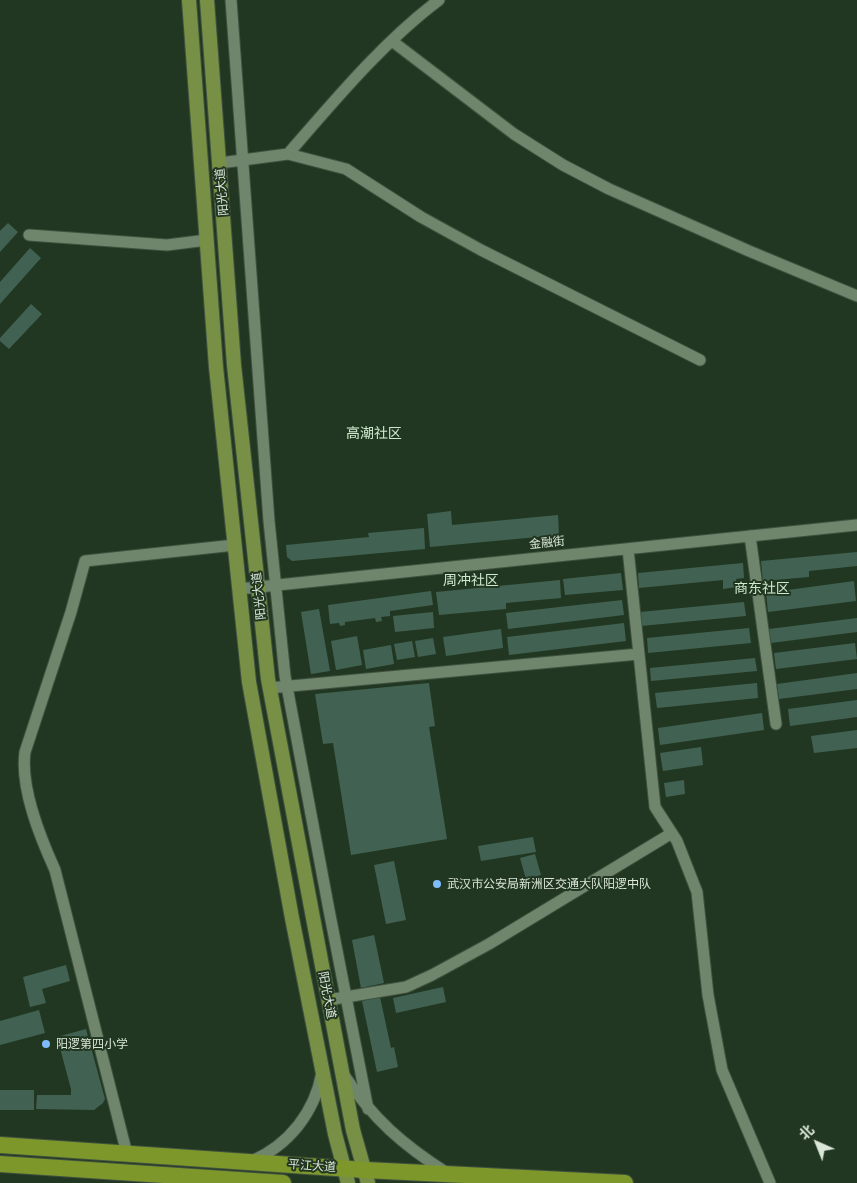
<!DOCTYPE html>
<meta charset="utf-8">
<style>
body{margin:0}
#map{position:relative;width:857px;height:1183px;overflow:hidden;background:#223721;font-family:"Playfair Display","Noto Sans SC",serif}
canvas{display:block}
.north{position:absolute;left:792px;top:1118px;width:50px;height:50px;-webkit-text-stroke:4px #223721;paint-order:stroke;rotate:316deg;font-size:14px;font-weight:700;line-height:20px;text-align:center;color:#d9e6d8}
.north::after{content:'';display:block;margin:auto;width:18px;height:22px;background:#d9e6d8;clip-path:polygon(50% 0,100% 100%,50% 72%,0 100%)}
</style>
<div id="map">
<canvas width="857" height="1183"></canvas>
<div class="north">北</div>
</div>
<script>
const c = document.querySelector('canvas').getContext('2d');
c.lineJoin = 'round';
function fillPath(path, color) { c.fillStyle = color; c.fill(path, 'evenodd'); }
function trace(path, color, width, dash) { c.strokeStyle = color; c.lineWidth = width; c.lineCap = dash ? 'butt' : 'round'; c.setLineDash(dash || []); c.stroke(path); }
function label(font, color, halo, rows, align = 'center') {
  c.font = font + ' "Playfair Display","Noto Sans SC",serif'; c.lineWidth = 4; c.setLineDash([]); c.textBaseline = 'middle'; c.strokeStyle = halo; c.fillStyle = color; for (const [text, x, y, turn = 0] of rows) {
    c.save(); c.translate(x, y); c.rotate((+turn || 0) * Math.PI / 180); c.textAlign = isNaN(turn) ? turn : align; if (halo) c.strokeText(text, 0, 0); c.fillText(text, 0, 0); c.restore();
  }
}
const building = new Path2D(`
 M8 223 18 232 0 252V231Z
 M30 248 41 258 0 304V282Z
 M31 304 42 314 9 349 0 341V338Z
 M451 511 452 525 558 515 559 535 430 547 427 514Z
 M424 528 425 549 292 561 287 557 286 545 369 537 368 533Z
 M857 552V566L809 571V577L763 581 761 561Z
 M743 563 744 578 736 579 737 587 723 589V580L639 588 638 573Z
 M621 573 623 590 565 595 563 579Z
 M560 580 561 598 506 603V609L439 615 436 592Z
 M854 581 856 601 768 612 766 593Z
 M431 591 433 605 390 611V616L381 617 382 621 376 622 375 618 345 622V625L340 626 339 623 330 624 328 605Z
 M622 600 624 615 508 629 506 613Z
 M744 602 746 616 641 626 640 612Z
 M319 609 330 671 311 674 301 612Z
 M433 612 434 628 395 632 393 616Z
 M857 618V632L771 643 769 629Z
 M624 623 626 641 509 655 507 637Z
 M749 628 751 643 648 653 647 638Z
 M501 629 503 648 446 656 443 637Z
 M357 636 362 665 336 670 331 641Z
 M433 638 436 654 418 657 415 641Z
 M412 641 415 657 397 660 394 644Z
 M855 643 857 659 776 669 774 653Z
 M391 645 394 664 366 669 363 650Z
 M755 658 757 671 651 681 650 668Z
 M857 673V689L779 699 777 684Z
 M429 683 435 726 429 727 447 839 351 855 333 743 323 744 315 694Z
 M757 683 758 698 657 708 655 693Z
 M857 700V717L790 726 788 709Z
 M762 713 764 730 660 745 658 728Z
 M857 730V748L814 753 811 736Z
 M701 747 703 765 663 771 660 753Z
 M684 780 685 794 666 797 664 783Z
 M533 837 536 852 481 861 478 846Z
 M535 854 541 875 526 879 520 858Z
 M394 861 406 920 386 924 374 865Z
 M374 935 384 983 361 988 352 940Z
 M66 965 70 981 42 989 46 1003 30 1007 23 977Z
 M443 987 446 1002 396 1013 393 998Z
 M380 997 391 1048 394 1047 398 1067 377 1072 362 1001Z
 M39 1010 45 1033 0 1045V1021Z
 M86 1029 105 1099 103 1103 94 1110 36 1109 37 1095H71V1089L57 1037Z
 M0 1090H34V1110H0Z`);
const minor = new Path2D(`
 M231 0 269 521 285 676 329 910 368 1109
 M392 41 514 134 563 165 609 189 749 251 857 296
 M288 154C334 101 384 41 439 0
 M220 163 288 154 346 169 421 217 481 250 700 360
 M29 235 167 245 207 240
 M750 536 776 724
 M628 549 655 807 677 841 697 892 708 995 722 1070 770 1183
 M239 589 857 525
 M269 688 639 654
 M328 1000 406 987 432 975 489 944 672 833
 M344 1075C373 1119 403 1145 447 1173
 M127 1154 55 870C40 837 20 788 25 752L71 612 85 561 235 545
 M252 1161C289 1145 315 1112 322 1072`);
const major = new Path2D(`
 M189 0 216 367 249 682 292 918 335 1134 348 1183
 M207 0 234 365 268 679 353 1130 368 1183`);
const highway = new Path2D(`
 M0 1145 365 1170 625 1183
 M0 1164 283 1183`);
const markers = [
 [437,884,5,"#7ebdf9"],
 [46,1044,5,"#7ebdf9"]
];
const streetNames = [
 ["阳光大道",222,192,-95],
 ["金融街",547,543,-6],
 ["阳光大道",259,596,-96],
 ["阳光大道",327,995,79],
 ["平江大道",312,1166,4]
];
const poiNames = [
 ["武汉市公安局新洲区交通大队阳逻中队",447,884],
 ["阳逻第四小学",56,1044]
];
const neighbourhoodNames = [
 ["高潮社区",374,434],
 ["周冲社区",471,581],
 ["商东社区",762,589]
];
fillPath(building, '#416253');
trace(minor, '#40523f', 13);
trace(major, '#40523f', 16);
trace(highway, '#40523f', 18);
trace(minor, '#6f866d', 11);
trace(major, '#789045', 14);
trace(highway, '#7e972b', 16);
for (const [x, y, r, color] of markers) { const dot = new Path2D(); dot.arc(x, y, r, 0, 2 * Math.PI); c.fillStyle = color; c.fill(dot); trace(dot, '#223721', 2); }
label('12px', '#d9e6d8', '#223721', streetNames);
label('12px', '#d9e6d8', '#223721', poiNames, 'left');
label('14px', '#cfe9cd', '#223721', neighbourhoodNames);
</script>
